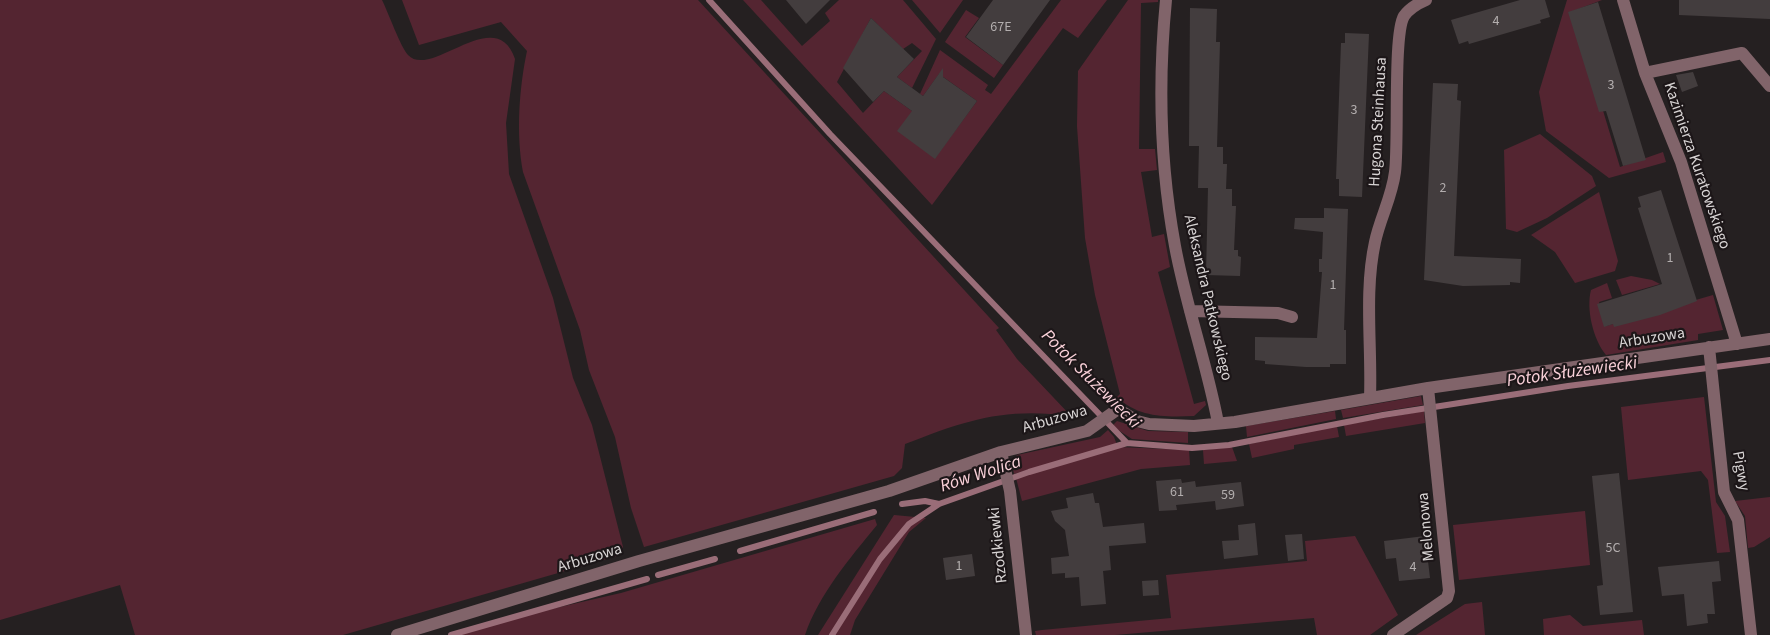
<!DOCTYPE html>
<meta charset="utf-8">
<style>
body{margin:0}
canvas{display:block;background:#252021}
</style>
<canvas width="1770" height="635"></canvas>
<script>
const c = document.querySelector('canvas').getContext('2d');
c.lineJoin = 'round';
function fillPath(path, color) { c.fillStyle = color; c.fill(path, 'evenodd'); }
function trace(path, color, width, dash) { c.strokeStyle = color; c.lineWidth = width; c.lineCap = dash ? 'butt' : 'round'; c.setLineDash(dash || []); c.stroke(path); }
function label(font, color, halo, rows, align = 'center') {
  c.font = font + ' "Source Sans 3",sans-serif'; c.lineWidth = 4.5; c.setLineDash([]); c.textBaseline = 'middle'; c.strokeStyle = halo; c.fillStyle = color; for (const [text, x, y, turn = 0] of rows) {
    c.save(); c.translate(x, y); c.rotate((+turn || 0) * Math.PI / 180); c.textAlign = isNaN(turn) ? turn : align; if (halo) c.strokeText(text, 0, 0); c.fillText(text, 0, 0); c.restore();
  }
}
const green = new Path2D(`
 M0 0H382C388 12 401 48 408 55 431 80 496 2 515 59L506 123 509 174 553 298 573 378 592 425 623 547 617 556 343 635H135L120 585 0 620Z
 M402 0H698L999 328 996 330 1017 359 1071 416C1005 407 966 420 905 444L902 468 894 476 644 547 631 508 615 437 589 370 580 330 523 172C516 134 519 89 527 51L501 22 419 45Z
 M743 0H761L802 46 830 21 825 13 839 0H903L936 39 912 88 897 77 922 51 912 43 903 49 871 18 837 82 863 113 884 91 912 111 935 158 977 101 939 74 923 96 920 94 940 50 988 85 985 90 991 94 1061 0H1107L1078 38 1063 28 932 205Z
 M912 0H963L940 33Z
 M1128 0H1158V2L1141 3 1139 149H1155L1157 170 1141 172 1152 237 1164 234 1170 267 1158 272 1194 404 1205 401 1206 405 1194 416C1166 417 1139 418 1117 397L1120 394 1095 295 1085 238 1077 126 1078 71Z
 M1567 0H1602L1573 11 1620 167 1663 152 1666 162 1609 178 1546 131 1539 92Z
 M966 10 979 18 965 37 1003 65 994 78 945 42Z
 M1540 134 1592 176 1596 186 1547 218 1517 232 1506 229 1504 150Z
 M1599 192 1618 261 1615 271 1575 283 1555 252 1531 235Z
 M1631 276 1652 280 1660 284 1622 295 1616 280Z
 M1607 283 1612 298 1599 302 1606 326 1713 295 1723 330 1698 334V340L1606 355C1593 339 1586 309 1591 290Z
 M1421 396 1423 405 1343 418 1341 410Z
 M1704 397 1716 502 1725 516 1730 552 1717 553 1708 480 1701 471 1628 480 1621 407Z
 M1335 411 1336 419 1247 437 1246 426Z
 M1424 411 1425 423 1346 436 1344 425Z
 M1117 421 1148 431 1188 432V443L1132 439 1112 426Z
 M1337 426 1339 437 1294 445V449L1252 458 1249 444Z
 M1108 430 1114 437 1117 445 1014 474 1012 463 1017 455 1100 437Z
 M1119 447 1189 450 1190 465 1141 469 1022 501 1016 478Z
 M1232 447 1237 461 1204 464 1203 450Z
 M1770 497V537L1754 547 1748 548 1745 516 1735 501Z
 M1585 511 1590 565 1459 580 1453 525Z
 M894 515 926 518 909 532 855 620 850 635H818Z
 M875 519 877 525C850 558 819 594 805 635H453L503 620 621 593Z
 M1355 536 1398 615 1370 635H1317L1314 618 1115 635H1036L1035 631 1042 630 1171 618 1166 575 1307 561 1305 541Z
 M1482 602 1485 635H1416L1465 604Z
 M1570 615 1583 626 1642 620 1644 635H1544L1543 619Z`);
const stream = new Path2D(`
 M709 0 830 134 1127 443 1192 448 1229 445 1383 415 1568 386 1770 360
 M902 504 925 501 939 504
 M740 551 874 512
 M658 575 715 559
 M451 635 647 579
 M832 635 880 559 909 524 939 504 1029 472 1127 443`);
const building = new Path2D(`
 M786 0H830L806 24Z
 M993 0H1050L1003 65 966 37Z
 M1520 0H1545L1550 17 1540 20 1541 23 1469 44 1468 41 1459 44 1451 20Z
 M1679 0H1770V19L1679 15Z
 M1598 2 1646 160 1623 166 1606 111 1599 112 1568 12Z
 M1190 8 1217 9 1216 42H1220L1217 147H1223V164H1227L1226 189H1232V206H1236L1234 250H1238V256L1241 257 1240 276 1206 275 1208 188H1198L1199 146H1189Z
 M871 18 914 59 897 77 923 96 943 68V77L977 101 935 159 897 131 912 111 884 91 873 102 843 68Z
 M1345 33 1369 34 1362 197 1339 196V179H1336L1341 43H1345Z
 M1693 72 1698 86 1682 92 1676 75Z
 M1433 83 1458 84 1457 100 1461 101 1454 256 1521 259 1520 283 1510 282V285L1463 286 1424 280Z
 M1661 190 1697 301 1660 315 1614 327 1613 324 1604 327 1597 304 1662 284 1638 208 1641 207 1638 197Z
 M1324 208 1348 209 1344 330H1346V364H1330V367H1306L1265 364V361L1255 360V337L1317 338 1322 272H1319V259H1322L1323 232 1294 229 1295 218H1324Z
 M1619 473 1633 612 1600 615 1597 586 1603 585 1592 476Z
 M1181 479 1182 483 1195 481 1196 487 1241 482 1244 506 1216 510 1215 501 1176 505 1177 510 1159 511 1156 481Z
 M1093 493 1095 503H1099L1103 527 1144 523 1146 543 1109 546 1111 570 1103 571 1106 604 1081 606 1079 577 1065 578V573L1052 574 1051 558 1069 556 1065 530 1055 521 1051 511 1068 508 1066 498Z
 M1255 523 1258 555 1224 559 1222 541 1239 540 1238 525Z
 M1302 534 1304 559 1288 561 1285 535Z
 M1425 536 1430 578 1399 581 1396 558 1386 559 1384 541Z
 M972 554 975 576 946 580 943 558Z
 M1719 561 1721 581 1712 582 1715 614H1707L1708 623 1687 626 1684 594 1662 596 1658 567Z
 M1158 580 1159 595 1143 596 1142 581Z`);
const minor = new Path2D(`
 M1166 0C1158 82 1160 165 1175 246 1186 306 1207 364 1218 423
 M1623 0 1645 73 1681 162 1737 344
 M1645 73 1742 53 1770 86
 M1190 311 1278 313 1292 317
 M1709 347 1724 492 1738 520 1751 635
 M1370 398C1372 347 1364 292 1375 242 1380 218 1392 197 1395 172 1399 143 1393 34 1404 16 1409 9 1419 3 1426 0
 M1001 452 1010 491 1026 635
 M397 635 639 561 889 491 1001 452 1087 431 1118 409 1137 421 1149 424 1194 426 1235 422 1428 388 1770 339
 M1393 635 1447 598 1449 591 1428 388`);
const numberNames = [
 ["4",1496,22],
 ["67E",1001,28],
 ["3",1611,86],
 ["3",1354,111],
 ["2",1443,189],
 ["1",1670,259],
 ["1",1333,286],
 ["61",1177,493],
 ["59",1228,496],
 ["5C",1613,549],
 ["1",959,567],
 ["4",1413,568]
];
const streetNames = [
 ["Hugona Steinhausa",1379,122,-87],
 ["Kazimierza Kuratowskiego",1696,166,71],
 ["Aleksandra Patkowskiego",1207,298,77],
 ["Arbuzowa",1652,339,-9],
 ["Arbuzowa",1055,420,-16],
 ["Pigwy",1740,471,80],
 ["Melonowa",1427,527,-95],
 ["Rzodkiewki",999,545,-96],
 ["Arbuzowa",590,559,-17]
];
const waterNames = [
 ["Potok Służewiecki",1572,373,-8],
 ["Potok Służewiecki",1090,380,45],
 ["Rów Wolica",981,475,-18]
];
fillPath(green, '#542531');
trace(stream, '#9a6d78', 6);
fillPath(building, '#433d3e');
trace(minor, '#81646a', 12);
label('14px', '#b3aeae', null, numberNames);
label('16px', '#d8d4d4', '#1c1618', streetNames);
label('italic 18px', '#fad1d9', '#1c1618', waterNames);
</script>
